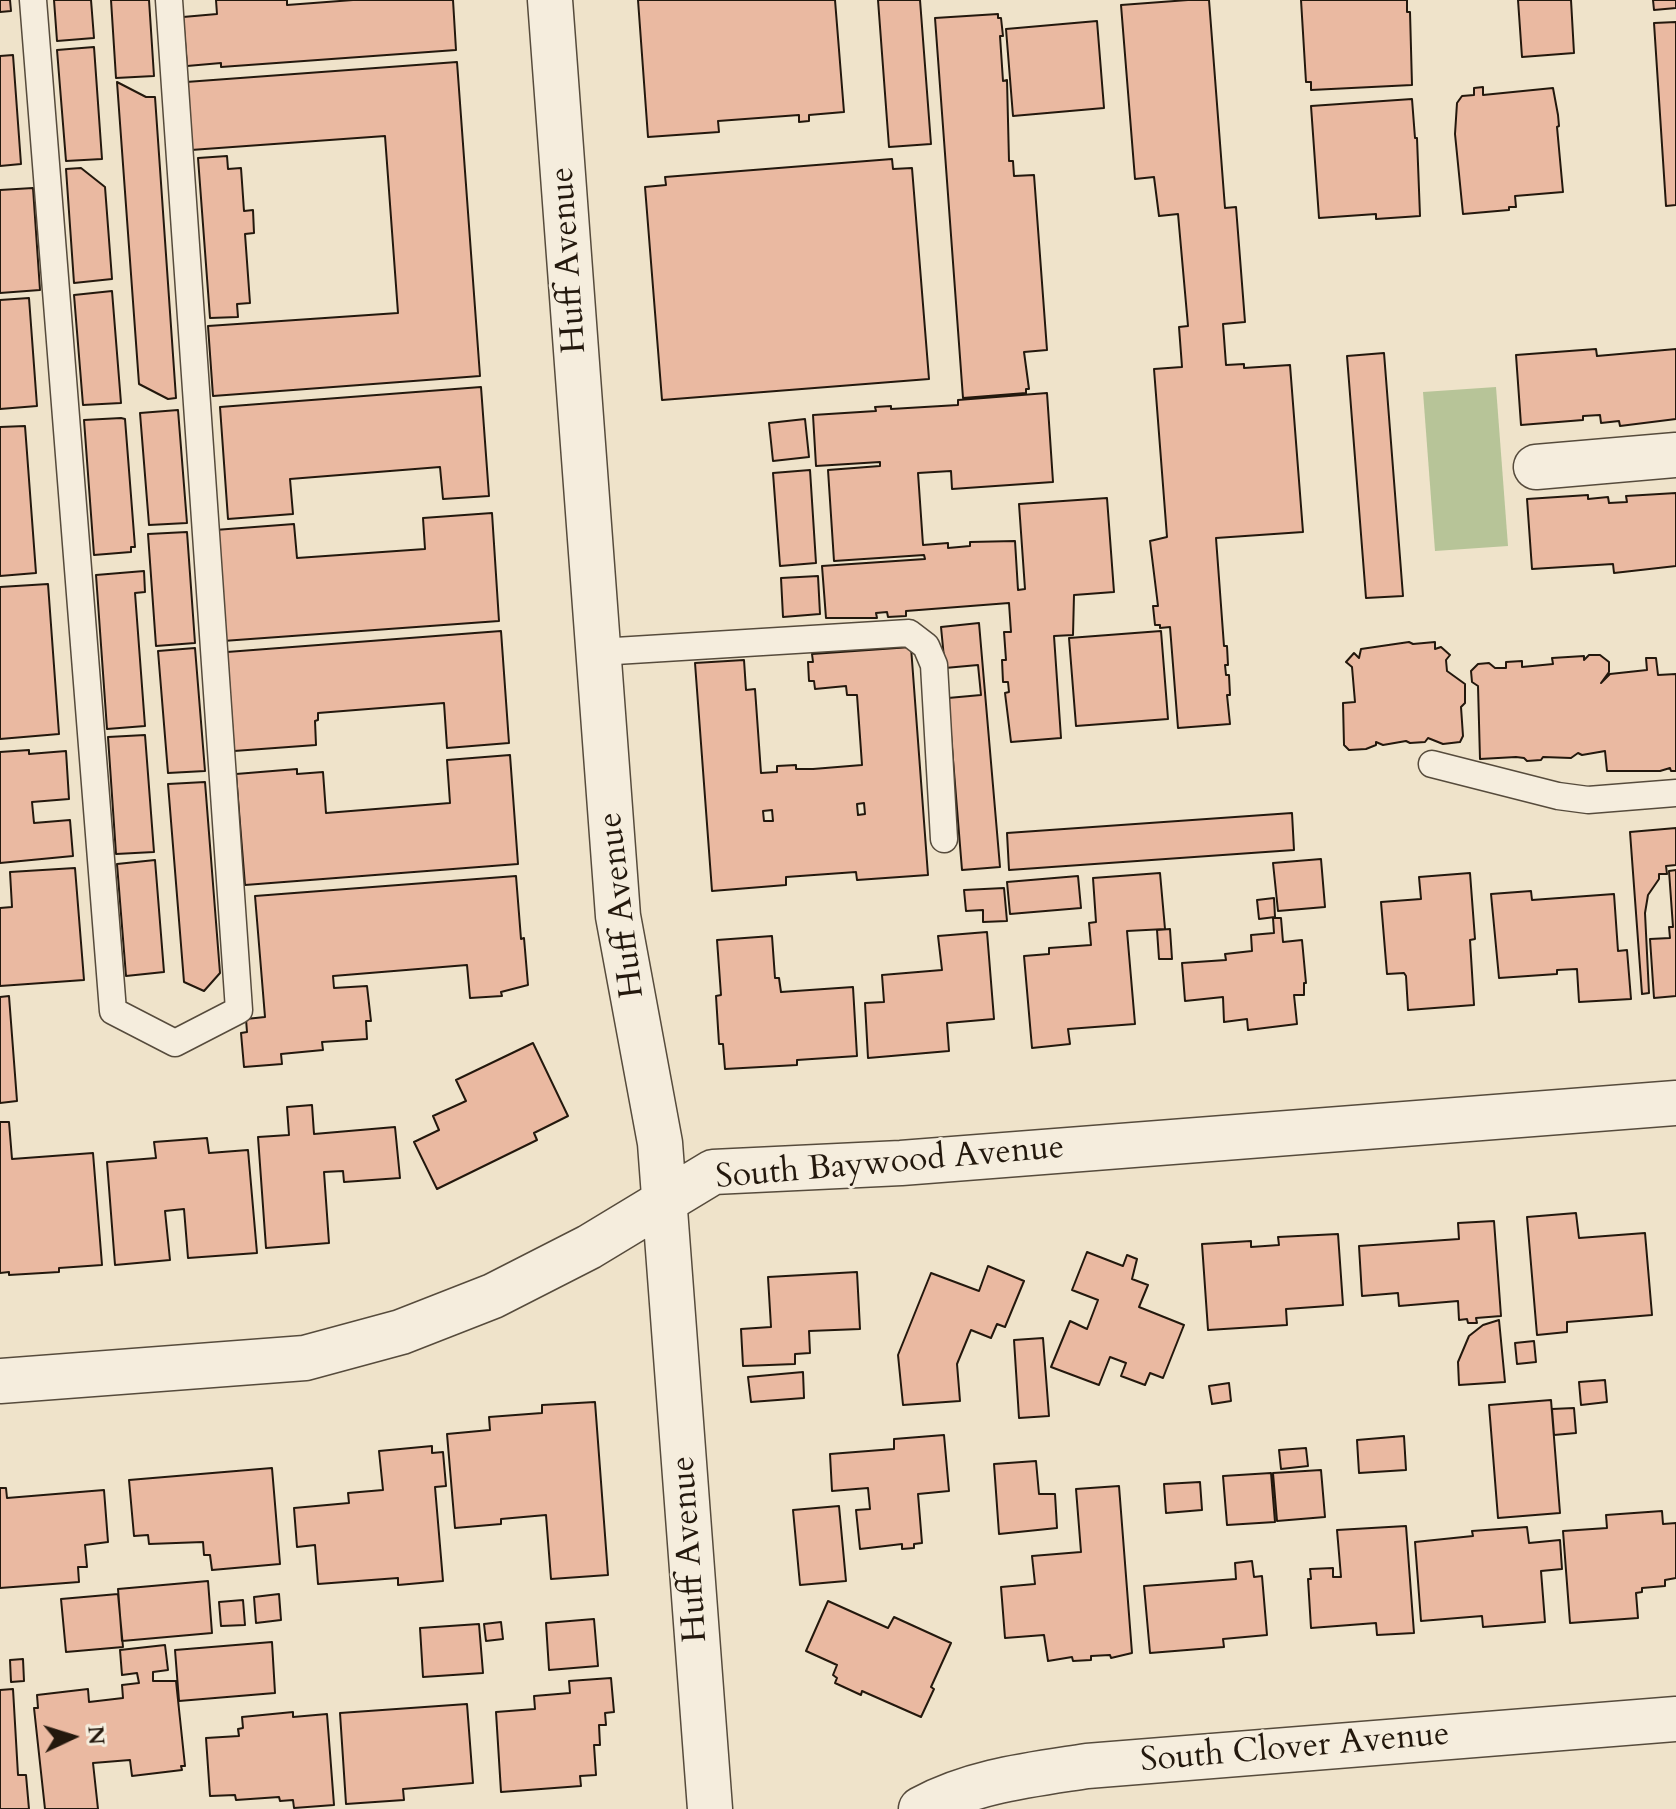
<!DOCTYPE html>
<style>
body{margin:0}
#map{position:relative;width:1676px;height:1809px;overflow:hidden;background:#efe3ca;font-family:Cardo,serif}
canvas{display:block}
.north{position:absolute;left:32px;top:1697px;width:80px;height:80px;-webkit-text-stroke:6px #f5eddd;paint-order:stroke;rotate:86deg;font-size:22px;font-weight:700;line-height:32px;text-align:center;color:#23180d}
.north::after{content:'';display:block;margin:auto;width:28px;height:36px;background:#23180d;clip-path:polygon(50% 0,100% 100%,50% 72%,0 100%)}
</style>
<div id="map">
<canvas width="1676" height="1809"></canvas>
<div class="north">N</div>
</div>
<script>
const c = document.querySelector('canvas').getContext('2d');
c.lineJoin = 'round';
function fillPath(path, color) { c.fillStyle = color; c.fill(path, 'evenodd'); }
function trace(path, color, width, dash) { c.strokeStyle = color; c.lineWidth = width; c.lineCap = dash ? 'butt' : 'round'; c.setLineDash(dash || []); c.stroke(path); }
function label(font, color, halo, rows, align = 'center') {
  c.font = font + ' Cardo,serif'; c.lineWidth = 6; c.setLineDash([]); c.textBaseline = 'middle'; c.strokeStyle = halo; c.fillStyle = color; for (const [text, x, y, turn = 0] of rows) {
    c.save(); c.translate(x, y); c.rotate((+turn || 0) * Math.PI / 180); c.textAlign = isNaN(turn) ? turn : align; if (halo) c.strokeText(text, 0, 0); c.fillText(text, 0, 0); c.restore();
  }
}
const green = new Path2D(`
 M1496 387 1508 546 1435 551 1423 392Z`);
const building = new Path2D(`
 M0 0H10L11 11 0 12Z
 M54 0H91L94 38 57 41Z
 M111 0H149L154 76 116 78Z
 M216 0H287V5L353 0H453L456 50 221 67V63L187 66 183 17 217 14Z
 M638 0H835L844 112 809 115V121L799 122V115L718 121 719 132 648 137Z
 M878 0H920L931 144 889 147Z
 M1188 0H1209L1225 208 1236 207 1245 322 1223 324 1226 365 1244 364V368L1290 365 1303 532 1216 538 1224 646H1227L1228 665H1225L1226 675H1229L1230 695H1227L1230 724 1178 728 1170 627 1160 628V625H1155L1153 606H1158L1150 541 1167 537 1154 369 1182 367 1179 327 1188 326 1178 214 1159 216 1154 177 1135 179 1121 5Z
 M1301 0H1407V12H1410L1412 85 1311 90V82H1306Z
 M1518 0H1571L1574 53 1522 57Z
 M1653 0H1676V8L1654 10Z
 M998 14V18H1001L1003 36H1000L1003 81 1007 80 1009 161H1013L1014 176 1034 175 1047 350 1024 352 1029 389H1026V393L963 398 935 18Z
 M1097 21 1104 108 1013 116 1006 29Z
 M1676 22V205L1666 206 1654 23Z
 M94 47 102 159 66 161 57 50Z
 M13 55 21 164 0 166V56Z
 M457 62 480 376 213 396 208 326 398 313 385 136 191 150 186 82Z
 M117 82 146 97H155L176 398 168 399 139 384Z
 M1483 87V95L1553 88 1558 115 1559 126 1557 127 1563 192 1515 196 1516 207H1509V210L1463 214 1455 134 1457 103 1462 96 1474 95V88Z
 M1412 99 1415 138H1417L1420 216 1376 219V214L1319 218 1311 106Z
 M227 156 228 169 241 168 244 211 253 210 254 233 245 234 250 303 237 304 238 317 210 318 198 158Z
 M892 159 893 169 912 168 929 379 662 400 645 187 666 185 665 177Z
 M81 168 105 187 112 279 74 283 66 169Z
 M33 188 40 290 0 293V190Z
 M112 291 121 403 83 405 74 295Z
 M29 298 37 406 0 409V300Z
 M1596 349 1597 356 1676 349V419L1620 426 1619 421 1601 423 1600 415 1583 416V420L1521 425 1516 355Z
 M1384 353 1403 596 1366 598 1347 356Z
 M481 387 489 496 443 499 440 467 290 479 293 514 228 519 220 407Z
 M1047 393 1053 482 952 489 951 471 918 473 923 545 948 543V548L970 546V542L1015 541 1018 590 1025 589 1019 504 1107 498 1114 592 1074 595 1073 635 1054 636 1061 738 1011 742 1005 693 1009 692 1008 682H1003L1002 660H1006L1004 632H1011L1009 603 906 611V616L888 617 887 612 876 613 877 618H826L822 566 925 559 924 555 834 561 828 470 880 466V462L816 466 813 415 876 411 875 407 891 406V409L958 405V400Z
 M178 410 187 523 149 525 140 413Z
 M121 418 125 419 135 547H131V552L94 555 84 420Z
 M805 419 809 457 773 461 769 423Z
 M25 426 36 573 0 576V427Z
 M810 470 816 563 780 566 773 473Z
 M1676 493V566L1614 573 1613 564 1532 569 1527 499 1588 495V499L1608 497 1609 503 1627 502 1626 496Z
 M492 513 499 621 223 641 215 530 294 524 297 558 425 549 423 518Z
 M187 532 195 643 156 646 148 534Z
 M144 571 145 592 135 593 145 726 107 729 96 575Z
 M818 576 820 614 783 617 781 578Z
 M48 584 59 734 0 739V587Z
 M979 623 1000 867 962 870 948 698 981 695 978 665 945 668 941 627Z
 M501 631 509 743 447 748 444 703 318 713V720L315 721 316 745 234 751 227 652Z
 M1161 631 1168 719 1076 726 1069 638Z
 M1409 642 1413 644 1435 642V649L1441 647 1450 655 1446 660 1447 671 1465 684V703L1461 707 1463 736 1460 742 1443 744 1428 738 1425 742 1410 743 1406 741 1383 745 1376 742V745L1366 749 1349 750 1344 745 1343 703 1355 702 1352 667 1346 662 1354 653 1359 658 1361 649Z
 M911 647 928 875 857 880 856 872 786 877V885L712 891 695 663 744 660 746 690 755 689 761 773 777 772V766L796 765V769H813L862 765 857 695H847L846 686 815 689 814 681H809L808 662H813L812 654ZM864 803 865 814 858 815 857 804ZM772 810 773 821H764L763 811Z
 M195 648 205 771 168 773 158 651Z
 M1589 655H1600L1609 662V672L1601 683 1610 674 1647 670 1646 658H1656L1658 675 1676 674V771H1671L1670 768 1660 771H1607L1605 751 1582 755 1578 753 1571 758 1543 757 1541 760 1527 761 1524 758 1516 757 1480 759 1478 686 1472 682 1471 671 1478 664 1489 663 1495 668H1506V662L1522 661V667L1553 664 1552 658 1584 656V660Z
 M145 735 154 852 116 854 108 737Z
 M29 750V754L66 751 69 799 32 802 34 823 70 820 73 856 0 863V752Z
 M510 755 518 864 245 885 236 774 297 769V774L323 772 326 813 450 803 447 760Z
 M205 782 220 973 204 991 184 982 168 784Z
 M1292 813 1294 850 1009 870 1007 833Z
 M1676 828V865L1666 866 1667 874H1659V879L1648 895 1645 913 1649 993 1642 994 1630 832Z
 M1321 859 1325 907 1278 911 1273 863Z
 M155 860 164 972 126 976 117 864Z
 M75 868 84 980 0 986V908L12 907 10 872Z
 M1676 870V996L1654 998 1650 939 1670 938 1669 927H1673L1669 871Z
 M1160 873 1165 929 1127 931 1135 1024 1068 1029 1070 1044 1032 1048 1024 956 1049 954V948L1091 945 1089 923 1096 922 1093 878Z
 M1470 873 1475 939 1470 940 1474 1005 1408 1010 1406 976 1404 973 1387 974 1381 902 1421 899 1419 877Z
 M516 876 521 939 524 938 528 985 501 992 502 996 470 998 467 965 333 976 334 988 367 986 371 1021H366L367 1039 322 1042 323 1050 281 1054 282 1064 244 1067 241 1033 247 1032 246 1019 265 1017 255 896Z
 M1078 876 1081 908 1010 914 1007 882Z
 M1004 888 1007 921 983 922V910L966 911 964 890Z
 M1531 891 1532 900 1614 894 1618 951 1627 950 1631 999 1579 1002 1577 969 1557 970V974L1499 978 1491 894Z
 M1274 898 1275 917 1259 919 1257 900Z
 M1273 918H1281L1283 942 1302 940 1306 983H1304V995H1294L1297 1024 1248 1030 1247 1019 1224 1022 1223 997 1185 1001 1182 963 1226 960 1225 954 1252 951 1251 935 1274 933Z
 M1170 929 1172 959H1159L1157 930Z
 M987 932 994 1019 947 1023 949 1051 868 1058 865 1003 884 1002 882 975 942 970 938 936Z
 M772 936 775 978H779L781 992 853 987 857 1056 797 1060V1065L725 1069 723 1044H719L716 996 721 995 717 940Z
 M9 996 17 1101 0 1103V997Z
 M533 1043 568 1116 534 1133 537 1140 437 1189 414 1142 439 1130 433 1116 466 1101 456 1080Z
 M312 1105 314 1134 395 1127 400 1178 344 1182 343 1171 324 1172 329 1243 266 1248 258 1137 289 1135 287 1107Z
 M0 1122H9L12 1159 93 1153 102 1265 59 1268V1272L9 1275V1272L0 1273Z
 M207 1138 209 1153 248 1150 257 1253 188 1258 184 1209 165 1211 170 1260 115 1265 107 1162 156 1158 154 1142Z
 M1576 1213 1579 1238 1645 1233 1652 1315 1567 1322V1332L1537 1335 1527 1217Z
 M1494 1221 1501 1316 1476 1318 1477 1323H1468L1467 1319 1459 1320 1458 1301 1399 1306 1398 1293 1362 1296 1359 1246 1459 1239 1458 1223Z
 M1338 1234 1343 1305 1286 1309 1287 1325 1208 1330 1202 1244 1251 1241V1247L1279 1245 1278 1237Z
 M1087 1252 1123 1266 1127 1255 1137 1259 1132 1279 1148 1285 1139 1307 1184 1325 1163 1378 1150 1373 1145 1385 1121 1376 1126 1363 1110 1357 1099 1385 1051 1367 1070 1321 1087 1329 1098 1300 1072 1290Z
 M988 1266 1024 1281 1005 1327 997 1324 991 1338 971 1330 957 1364 960 1401 903 1405 898 1355 931 1273 979 1291Z
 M857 1272 860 1329 809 1331 810 1353 795 1354V1364L743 1366 741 1329 771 1327 768 1277Z
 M1499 1320 1505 1382 1459 1385 1458 1362 1469 1336 1483 1325Z
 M1043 1338 1049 1416 1019 1418 1014 1340Z
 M1534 1341 1536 1362 1517 1364 1515 1343Z
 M803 1372 804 1398 751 1402 748 1377Z
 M1605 1380 1607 1402 1581 1405 1579 1382Z
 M1229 1383 1231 1401 1212 1404 1209 1386Z
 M1551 1400 1560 1513 1498 1518 1489 1405Z
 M595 1402 608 1575 551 1579 546 1515 501 1519V1524L455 1528 447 1434 490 1430 489 1417 542 1413V1405Z
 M1574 1408 1576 1433 1554 1435 1552 1409Z
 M944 1435 949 1491 918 1494 922 1543 914 1544V1548L902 1549V1544L860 1549 856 1510 870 1509 868 1488 832 1491 830 1454 894 1449V1439Z
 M1404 1436 1406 1470 1359 1473 1357 1440Z
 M432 1446V1453L443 1452 446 1486 435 1487 443 1581 398 1585V1578L318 1584 315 1545 297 1547 294 1508 349 1503 348 1493 383 1490 379 1451Z
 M1306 1448 1308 1466 1281 1469 1279 1450Z
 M1036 1461 1039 1494H1055L1057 1528 999 1534 994 1464Z
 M272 1468 280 1564 212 1570 210 1555H204L203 1542 149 1544 148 1535 134 1536 129 1480Z
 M1321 1470 1325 1517 1277 1521 1273 1473Z
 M1271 1473 1275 1522 1227 1525 1223 1476Z
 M1200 1482 1202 1510 1166 1513 1164 1484Z
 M1119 1486 1132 1653 1111 1658 1110 1655 1091 1656V1660L1073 1661 1072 1657 1048 1661 1044 1635 1005 1638 1001 1587 1035 1584 1032 1556 1081 1552 1076 1489Z
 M0 1488H6L7 1498 104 1490 108 1542 85 1545 87 1567H78L79 1582 0 1588Z
 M839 1506 846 1581 800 1585 793 1510Z
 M1662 1511 1663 1524 1676 1523V1578L1665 1580V1586L1642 1588V1592L1636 1593 1638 1618 1570 1623 1563 1531 1607 1528 1606 1515Z
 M1406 1526 1414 1633 1377 1635 1376 1623 1311 1628 1308 1579H1311L1310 1569 1333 1568V1577H1341L1337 1530Z
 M1527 1527 1529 1543 1560 1540 1562 1569 1541 1571 1545 1622 1483 1627 1482 1616 1421 1621 1415 1542 1473 1536 1472 1531Z
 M1252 1561 1254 1577 1262 1576 1267 1635 1223 1639 1224 1647 1150 1653 1144 1586 1236 1579 1235 1563Z
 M208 1581 212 1633 122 1641 118 1589Z
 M118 1594 123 1647 66 1652 61 1599Z
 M279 1594 281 1620 256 1623 254 1597Z
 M243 1600 245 1625 221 1626 219 1602Z
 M828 1601 888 1628 894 1617 951 1643 931 1687 934 1689 921 1717 862 1691 861 1695 835 1683 837 1678 833 1675 837 1665 806 1651Z
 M594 1619 598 1666 549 1670 546 1623Z
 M501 1622 503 1639 486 1641 484 1624Z
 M479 1624 483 1673 423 1677 420 1628Z
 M272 1642 275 1693 179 1701 175 1650Z
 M165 1645 168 1670 153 1672V1681H176L185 1766H181L182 1770 132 1776 130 1760 93 1763 98 1809H45L34 1708H38L37 1695 88 1689 89 1702 123 1698 122 1685 139 1683 137 1673 122 1675 120 1650Z
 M23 1659 24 1681 11 1682 10 1660Z
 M611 1678 614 1712 605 1713 606 1725H599L600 1745H594L596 1775 580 1776 581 1786 501 1792 496 1712 535 1709 534 1696 570 1693 569 1681Z
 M13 1689 18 1775H26L29 1809H0V1690Z
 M467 1704 473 1783 403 1789 404 1800 346 1804 340 1713Z
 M293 1712V1717L327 1714 334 1805 294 1808 293 1800 280 1801 279 1797 236 1800 235 1795 210 1796 206 1738 239 1736 238 1729 243 1728 242 1717Z`);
const lane = new Path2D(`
 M33 0 113 1011 175 1043 239 1010 169 0
 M599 652 909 633 926 646 934 665 944 839
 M1432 764 1558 796 1588 800 1676 793`);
const street = new Path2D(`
 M550 0 618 916 660 1143 710 1809
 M1536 467 1676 455
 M0 1381 305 1358 401 1332 493 1296 589 1247 713 1172 901 1163 1676 1103
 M921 1809C973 1781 1029 1775 1087 1766L1676 1719`);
const streetNames = [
 ["Huff Avenue",570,260,-94],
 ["Huff Avenue",623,905,-97],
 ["South Baywood Avenue",890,1164,-5],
 ["Huff Avenue",691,1549,-94],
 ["South Clover Avenue",1295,1749,-5]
];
fillPath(green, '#b7c498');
fillPath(building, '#eab9a1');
trace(building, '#23180d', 2);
trace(lane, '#564b3c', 29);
trace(street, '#564b3c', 47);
trace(lane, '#f5eddd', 26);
trace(street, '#f5eddd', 44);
label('34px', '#23180d', '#f5eddd', streetNames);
</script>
